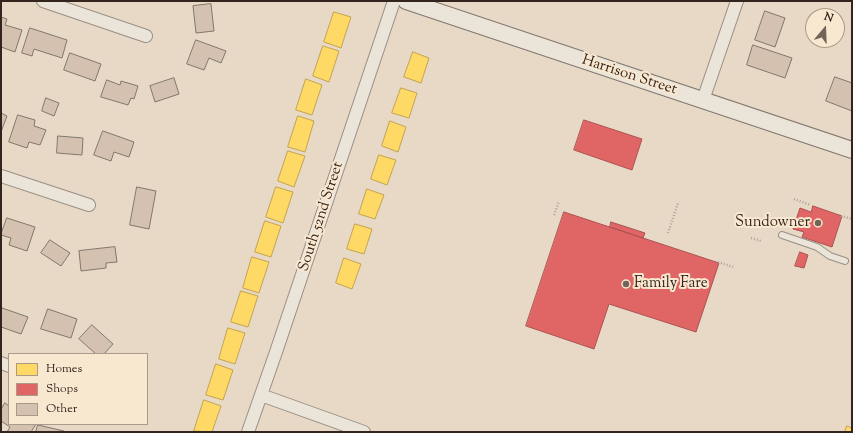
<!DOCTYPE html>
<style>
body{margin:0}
#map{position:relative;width:853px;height:433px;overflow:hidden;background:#e7d9c5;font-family:"Sorts Mill Goudy",serif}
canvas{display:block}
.frame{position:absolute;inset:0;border:2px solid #33251e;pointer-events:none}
.legend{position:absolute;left:8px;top:353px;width:140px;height:72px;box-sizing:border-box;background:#f9e8d0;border:1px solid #aa9a89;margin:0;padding:5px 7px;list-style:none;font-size:12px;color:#33251e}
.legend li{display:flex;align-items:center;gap:8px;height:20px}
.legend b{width:20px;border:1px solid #aa9a89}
.north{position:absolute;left:805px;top:8px;width:40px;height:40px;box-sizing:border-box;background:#f9e8d0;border:1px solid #aa9a89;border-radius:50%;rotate:19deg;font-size:11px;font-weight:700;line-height:16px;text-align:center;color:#33251e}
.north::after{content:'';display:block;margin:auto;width:14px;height:18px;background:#726458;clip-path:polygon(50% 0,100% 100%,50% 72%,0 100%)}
</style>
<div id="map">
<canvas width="853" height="433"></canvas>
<div class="frame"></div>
<ul class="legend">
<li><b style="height:11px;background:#ffd966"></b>Homes</li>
<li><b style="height:11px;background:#e06666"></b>Shops</li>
<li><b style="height:11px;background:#d4c1b0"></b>Other</li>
</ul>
<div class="north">N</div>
</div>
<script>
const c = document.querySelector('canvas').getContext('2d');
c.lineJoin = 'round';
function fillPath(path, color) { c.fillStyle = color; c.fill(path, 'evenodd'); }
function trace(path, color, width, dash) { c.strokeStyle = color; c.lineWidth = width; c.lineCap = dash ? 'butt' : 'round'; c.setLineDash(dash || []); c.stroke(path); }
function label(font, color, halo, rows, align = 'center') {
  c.font = font + ' "Sorts Mill Goudy",serif'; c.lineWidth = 4; c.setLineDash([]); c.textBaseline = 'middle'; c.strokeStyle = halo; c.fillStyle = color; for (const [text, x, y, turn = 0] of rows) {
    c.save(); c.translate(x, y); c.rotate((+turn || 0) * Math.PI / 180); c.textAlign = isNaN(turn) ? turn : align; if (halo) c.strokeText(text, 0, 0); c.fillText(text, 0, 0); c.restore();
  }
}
const homes = new Path2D(`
 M334 12 351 17 341 48 324 42Z
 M323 46 339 51 329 82 313 76Z
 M413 52 429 58 421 83 404 77Z
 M306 79 322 85 312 115 296 110Z
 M401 88 417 93 409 118 392 113Z
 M298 116 314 121 305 152 288 147Z
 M390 121 406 127 398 152 382 146Z
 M288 151 305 156 294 187 278 181Z
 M379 155 396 160 387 185 371 179Z
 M276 187 293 192 283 223 266 217Z
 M367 189 384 195 375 219 359 214Z
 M265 221 281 226 271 257 255 252Z
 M355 224 372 229 364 254 347 249Z
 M252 257 269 262 259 293 243 288Z
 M344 258 361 264 352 289 336 283Z
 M241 291 258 296 248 327 231 322Z
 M228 328 245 333 235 364 219 359Z
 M216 364 233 370 223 400 206 395Z
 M204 400 221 406 212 432 194 431Z
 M847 426 852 428V432H845Z`);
const shops = new Path2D(`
 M584 120 642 139 632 170 574 150Z
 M813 206 842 216 832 247 802 237 804 232 793 229 800 208 811 212Z
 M564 212 719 263 696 332 609 304 594 349 526 326Z
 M611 222 645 233 643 238 610 227Z
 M800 252 808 255 804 268 795 266Z`);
const building = new Path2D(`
 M211 4 214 31 196 33 193 6Z
 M765 11 785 18 775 47 755 40Z
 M1 17 7 19 5 25 22 30 15 52 1 47Z
 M30 28 67 40 62 58 34 49 32 56 22 53Z
 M196 40 226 51 221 63 209 58 204 70 187 64Z
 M753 45 792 58 785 78 747 65Z
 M70 53 101 64 95 81 64 70Z
 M835 77 852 83V111L826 101Z
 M174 78 179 94 155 102 150 86Z
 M107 80 120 85 121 81 138 86 134 99 131 98 128 105 101 97Z
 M46 98 59 103 54 116 42 111Z
 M1 113 7 116 1 132Z
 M18 115 35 120 34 126 46 130 40 145 29 142 27 148 9 142Z
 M103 131 134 142 129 157 114 152 111 161 94 155Z
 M58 136 83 138 82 155 57 153Z
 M137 187 156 191 149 229 130 225Z
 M7 218 35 227 27 251 9 245 11 238 1 235Z
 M50 240 70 253 61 266 41 253Z
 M115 247 117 262 106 263V268L81 271 79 251Z
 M2 308 28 317 21 334 1 327Z
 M48 309 77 319 71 338 41 329Z
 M92 325 113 344 104 354H96L79 339Z
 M5 403 9 406V424H36L31 432H7L10 427 1 421V410Z
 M38 425 64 431V432H36Z`);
const path = new Path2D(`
 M794 199 810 205
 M554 215 559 201
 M841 216 852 219
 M668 233 678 203
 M751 238 761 241
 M718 262 733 267`);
const lane = new Path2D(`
 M782 235 817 247 830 256 845 261`);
const street = new Path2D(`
 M43 1 146 36
 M703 100 737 1
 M1 176 89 205
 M1 363 9 366
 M261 395 364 432
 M248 432 276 352 394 1`);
const secondary = new Path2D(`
 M406 1 852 150`);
const markers = [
 [818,223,4,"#726458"],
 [626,284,4,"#726458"]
];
const streetNames = [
 ["Harrison Street",629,76,18],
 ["South 52nd Street",322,217,-72]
];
const poiNames = [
 ["Sundowner",810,223],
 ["Family Fare",634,284,"left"]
];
fillPath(homes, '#ffd966');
trace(homes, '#c2a350', 1);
fillPath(shops, '#e06666');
trace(shops, '#ac5250', 1);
fillPath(building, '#d4c1b0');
trace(building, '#80776d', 1);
trace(lane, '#998f84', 8);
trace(street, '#998f84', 14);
trace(secondary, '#80776d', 18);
trace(path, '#aaa39b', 2.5, [1, 2]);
trace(lane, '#ebe4d9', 6);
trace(street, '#ebe4d9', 12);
trace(secondary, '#ebe4d9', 16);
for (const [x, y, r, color] of markers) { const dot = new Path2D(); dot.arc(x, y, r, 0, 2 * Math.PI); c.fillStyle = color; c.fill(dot); trace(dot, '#f9e8d0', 1.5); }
label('15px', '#33251e', '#f9e8d0', streetNames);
label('15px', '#33251e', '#f9e8d0', poiNames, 'right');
</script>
